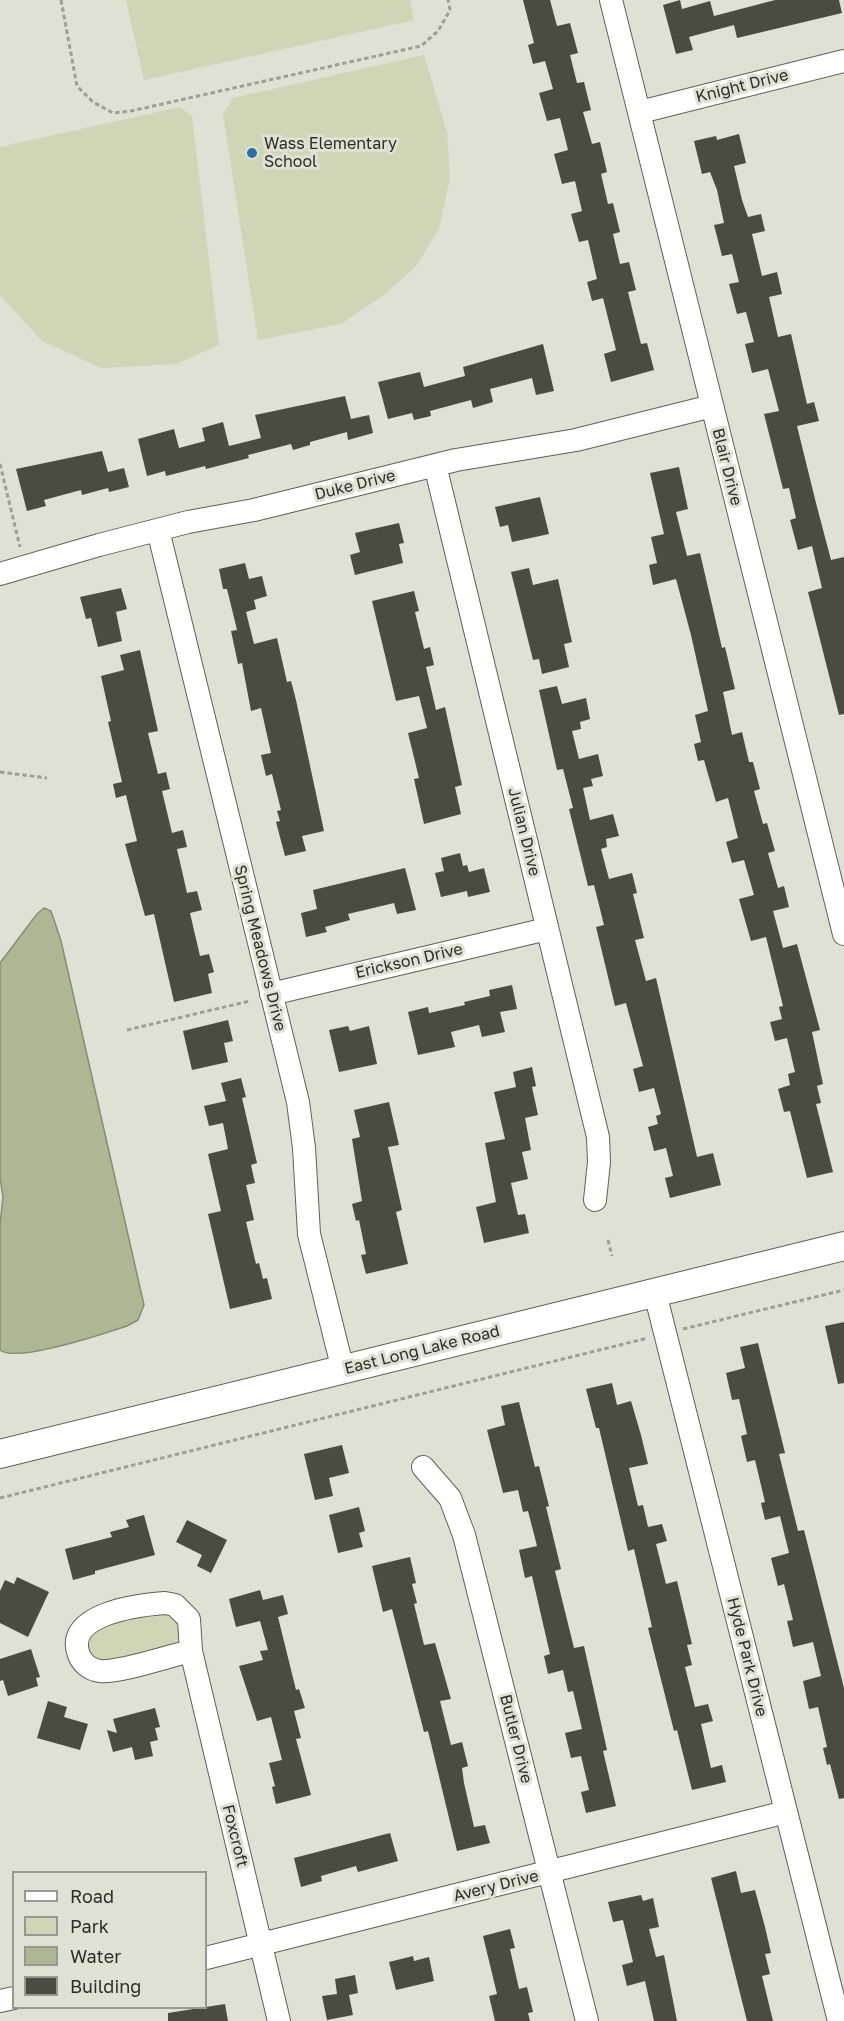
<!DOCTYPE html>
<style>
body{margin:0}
#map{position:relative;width:844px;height:2021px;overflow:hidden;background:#dee1d4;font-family:"Golos Text",sans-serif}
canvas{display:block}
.legend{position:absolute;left:12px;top:1871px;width:195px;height:138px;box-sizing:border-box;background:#dee1d4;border:2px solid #979990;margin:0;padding:8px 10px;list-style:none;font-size:18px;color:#2d2e29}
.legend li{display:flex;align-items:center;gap:12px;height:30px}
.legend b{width:30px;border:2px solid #979990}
</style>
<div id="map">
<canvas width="844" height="2021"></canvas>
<ul class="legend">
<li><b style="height:8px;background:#fff"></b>Road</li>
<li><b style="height:16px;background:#cfd5b5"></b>Park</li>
<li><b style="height:16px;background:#afb693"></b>Water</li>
<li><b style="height:16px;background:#4a4c41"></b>Building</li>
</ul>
</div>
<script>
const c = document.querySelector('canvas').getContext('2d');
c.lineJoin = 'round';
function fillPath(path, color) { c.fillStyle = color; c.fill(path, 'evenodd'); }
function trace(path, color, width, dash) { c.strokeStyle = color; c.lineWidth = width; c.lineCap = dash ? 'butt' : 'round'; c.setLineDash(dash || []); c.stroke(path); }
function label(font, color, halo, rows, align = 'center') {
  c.font = font + ' "Golos Text",sans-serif'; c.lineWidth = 6; c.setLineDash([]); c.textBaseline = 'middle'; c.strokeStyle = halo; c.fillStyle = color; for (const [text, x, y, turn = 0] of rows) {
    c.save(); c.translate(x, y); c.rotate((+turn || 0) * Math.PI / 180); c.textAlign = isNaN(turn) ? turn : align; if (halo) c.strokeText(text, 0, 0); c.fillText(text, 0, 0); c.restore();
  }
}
const green = new Path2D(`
 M126 0H410L414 20 144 80Z
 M424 55 447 132 450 178 439 228 417 265 384 295 341 324 258 340 223 114 233 98Z
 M180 107 192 116 219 345 176 364 101 368 42 341 0 295V147Z
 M161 1610 178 1618 180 1638 174 1646 110 1662 91 1658 85 1641 93 1627Z`);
const water = new Path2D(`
 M44 908 51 911 61 941 144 1305 138 1320 127 1326C106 1333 16 1363 0 1350V1224L3 1197 0 1178V963L37 914Z`);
const building = new Path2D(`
 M523 0H550L557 26 570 23 578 53 570 55 577 83 584 82 591 110 583 112 592 144 600 142 607 172 601 174 608 204 613 203 620 232 613 234 620 264 629 262 636 290 628 292 641 344 647 343 654 370 611 382 604 354 616 350 603 298 592 301 587 282 597 279 588 240 579 242 571 214 582 211 575 181 562 184 554 154 568 150 560 118 547 121 539 93 553 89 545 61 533 64 528 45 534 43Z
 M680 0 682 9 710 1 714 16 775 0H839L842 13 737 38 734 25 689 37 693 50 676 54 663 5Z
 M739 134 746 163 734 166 742 200 748 217 761 214 765 231 752 234 762 276 777 272 782 294 769 297 778 337 791 334 807 404 814 402 819 421 797 426 816 503 831 560 844 557V714L839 715 808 592 822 588 812 546 798 550 790 520 796 518 789 488 783 489 764 414 779 411 768 369 752 373 745 344 754 342 746 312 737 314 729 284 739 282 732 254 722 256 714 225 724 223 717 190 710 172 702 174 694 141 716 136 717 140Z
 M543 344 554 391 536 395 532 378 490 389 493 402 473 408 471 400 430 411 431 416 414 420 412 413 388 419 378 382 420 372 424 387 465 376 463 367Z
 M345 396 351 419 369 415 373 433 348 440 347 432 310 442V445L293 450 291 444 248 455 249 458 206 469 205 466 166 476 165 471 147 476 138 439 174 429 179 448 205 441 202 428 223 422 229 446 261 438 255 415Z
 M102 451 108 472 124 468 129 487 109 492 108 488 82 495 81 490 44 500 46 506 27 511 16 469Z
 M679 467 688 509 676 512 687 556 700 553 722 648 725 647 735 689 723 692 732 735 742 732 749 762H753L760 789 754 791 763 824 767 823 775 851 768 853 778 888 784 886 789 907 773 911 783 948 797 944 820 1030 812 1032 823 1084 817 1086 821 1103 816 1104 833 1172 807 1178 790 1111 784 1112 778 1089 790 1085 788 1074 795 1072 787 1038 775 1041 770 1022 782 1019 779 1007 783 1006 766 937 751 941 739 899 754 895 744 860 732 863 726 842 738 838 728 798 716 802 704 760 698 761 694 744 701 742 695 715 708 711 691 635 676 579 653 585 649 565 657 563 651 537 664 534 650 473Z
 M540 497 549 534 512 542 508 525 500 527 495 507Z
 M399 523 404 543 399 544 403 563 355 575 350 555 360 552 355 533Z
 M245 563 249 579 262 576 267 596 254 600 256 609 246 612 254 644 277 638 287 682 291 681 296 700 324 831 302 836 306 851 285 856 276 822 280 821 277 811 281 810 272 774 266 776 261 755 271 753 261 708 251 711 242 663 238 664 231 631 237 630 227 589H223L219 569Z
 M529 568 533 585 558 579 572 642 564 644 569 667 542 674 539 659 533 660 511 572Z
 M121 588 127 609 116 612 122 641 98 647 91 618 86 619 80 597Z
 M414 591 419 611 415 612 424 649 430 647 434 665 426 667 436 710 445 707 462 785 455 787 461 814 424 824 414 779 419 778 408 733 427 728 419 696 396 701 372 601Z
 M140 650 158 731 148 733 158 774 166 772 170 789 162 791 172 833 183 830 187 847 177 849 187 893 197 891 202 910 190 913 200 956 209 954 214 972 208 974 212 993 174 1002 154 914 145 916 125 844 137 841 126 795 116 798 113 784 122 782 108 722 111 721 101 676 124 670 120 655Z
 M557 686 562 704 586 698 590 719 580 722 581 729 572 731 579 759 598 754 603 776 591 779 593 786 583 788 590 820 613 814 619 836 606 839 607 847 601 849 609 879 632 873 637 893 633 894 644 938 635 940 646 981 656 978 697 1157 713 1153 721 1185 670 1198 665 1178 673 1176 666 1148 654 1151 648 1127 658 1124 656 1116 661 1114 654 1088 639 1092 633 1069 643 1066 626 1003 615 1006 596 927 604 925 594 885 588 886 569 809 573 808 563 769 557 770 539 690Z
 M460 853 463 866 467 865 469 872 484 868 490 892 468 897 467 891 441 897 435 873 444 871 441 858Z
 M405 868 416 910 397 914 394 903 348 914 350 920 325 927 327 932 306 937 301 913 317 909 313 890Z
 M512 985 517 1009 500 1012 505 1032 482 1037 479 1025 451 1032 455 1047 418 1055 408 1012 428 1007 429 1013 465 1005 464 1002 490 996 489 990Z
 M228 1020 233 1041 224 1043 228 1062 192 1070 183 1031Z
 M348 1026 350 1031 369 1026 377 1064 339 1072 329 1030Z
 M532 1067 536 1086 532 1087 538 1115 525 1118 531 1150 522 1152 528 1179 511 1183 518 1215 525 1214 529 1233 484 1243 476 1207 496 1202 485 1143 505 1139 494 1092 516 1087 513 1072Z
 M241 1078 246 1097 242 1098 257 1163 251 1165 255 1183 246 1185 254 1220 246 1222 256 1264 259 1263 263 1279 267 1278 272 1299 230 1309 208 1214 221 1211 208 1154 228 1149 223 1123 209 1126 204 1106 226 1101 221 1083Z
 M389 1102 399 1145 388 1147 402 1210 396 1212 408 1264 366 1274 361 1255 366 1254 359 1220 356 1221 352 1204 362 1201 352 1139 360 1137 354 1110Z
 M844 1322V1383L838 1384 825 1326Z
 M758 1343 785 1453 779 1454 798 1531 804 1530 844 1688V1798L839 1799 830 1764 827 1765 823 1748 827 1747 818 1707 809 1709 803 1681 821 1676 813 1642 793 1647 787 1621 793 1620 784 1584 778 1586 771 1558 789 1553 780 1516 765 1520 761 1503 765 1502 755 1460 747 1462 741 1436 747 1434 739 1399 732 1400 726 1373 745 1368 740 1347Z
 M612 1383 617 1405 631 1401 641 1435 648 1464 629 1468 638 1506 643 1505 648 1527 662 1524 667 1541 656 1544 666 1584 677 1581 692 1644 687 1645 692 1665 685 1667 695 1707 708 1704 713 1721 701 1724 711 1768 722 1765 726 1782 692 1790 677 1730 674 1731 648 1628 652 1627 634 1549 628 1551 599 1428H596L586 1389Z
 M519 1402 535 1467 539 1466 549 1506 546 1507 561 1569 555 1571 574 1648 584 1646 607 1750 603 1751 616 1806 586 1813 581 1792 589 1790 581 1756 571 1758 565 1733 582 1729 573 1691 568 1692 563 1670 548 1674 544 1656 550 1654 532 1576 525 1578 519 1550 537 1546 528 1511 523 1512 518 1490 503 1493 487 1430 505 1425 501 1406Z
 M342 1445 349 1473 329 1478 333 1496 315 1500 304 1454Z
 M359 1507 365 1531 359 1533 363 1547 338 1553 329 1515Z
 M144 1515 155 1555 95 1571V1574L73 1580 65 1549 112 1537 110 1532 129 1527 126 1520Z
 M187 1520 227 1540 211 1573 197 1566 202 1555 176 1542Z
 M410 1557 416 1583 412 1584 417 1603 414 1604 424 1645 435 1643 451 1699 440 1701 451 1745 462 1742 468 1766 462 1768 464 1783 474 1827 485 1825 490 1843 457 1851 428 1731 424 1732 392 1609 383 1612 372 1566Z
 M17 1577 49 1592 28 1637 0 1623V1591L5 1580 14 1584Z
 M260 1590 263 1600 283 1595 288 1614 278 1617 296 1690 299 1689 305 1708 294 1711 301 1738 296 1739 311 1795 276 1804 272 1787 275 1786 269 1763 282 1760 271 1717 257 1721 239 1666 263 1660 260 1651 268 1650 260 1621 236 1627 229 1599Z
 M31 1649 40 1677 36 1678 38 1686 8 1696 3 1680 0 1681V1659Z
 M48 1701 67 1707 64 1717 88 1724 80 1750 37 1738Z
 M155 1708 160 1727 155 1728 158 1740 150 1742 153 1756 135 1760 132 1747 113 1752 107 1730 117 1733 113 1719Z
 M390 1833 398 1861 358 1872 356 1866 321 1876 322 1881 301 1887 294 1858Z
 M736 1871 741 1893 755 1890 765 1927 771 1953 765 1954 770 1974 762 1976 773 2021H747L711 1878Z
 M641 1895 643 1901 653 1898 659 1927 649 1929 656 1957 664 1955 677 2021H654L645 1981 627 1986 622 1965 633 1962 623 1920 613 1922 608 1902Z
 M510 1929 515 1948 510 1949 519 1989 527 1987 533 2012 528 2013 530 2021H495L489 1996 497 1994 483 1936Z
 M413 1956 414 1961 429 1957 434 1981 396 1990 389 1962Z
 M355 1975 358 1993 349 1995 353 2015 327 2020 322 1996 337 1994 335 1979Z
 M225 2004 228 2021H168V2013Z`);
const path = new Path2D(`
 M61 0 77 86 93 102 113 113 131 111 421 46 438 31 450 10 448 0
 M0 464 20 547
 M0 772 47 778
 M127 1030 250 1001
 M608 1240 612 1256
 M683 1329 844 1290
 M0 1498 648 1338`);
const minor = new Path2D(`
 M611 0 844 934
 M640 112 844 61
 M435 465 598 1137 599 1162 595 1200
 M158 530 298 1102 304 1148 309 1234 343 1370
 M0 574 99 545 188 522 254 510 456 460 576 440 712 406
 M271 994 547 929
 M655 1293 839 2021
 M423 1467 450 1498 464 1535 587 2021
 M165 1603 175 1605 189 1619 191 1651C168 1656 120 1673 100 1671 90 1670 82 1663 79 1655 63 1614 138 1605 165 1603Z
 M191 1651 279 2021
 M206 1958 786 1812
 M0 2001 14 1998`);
const major = new Path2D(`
 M0 1454 844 1246`);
const markers = [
 [252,153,6,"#2773a5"]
];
const streetNames = [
 ["Knight Drive",742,86,-14],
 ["Blair Drive",727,467,76],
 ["Duke Drive",355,485,-14],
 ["Julian Drive",524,832,76],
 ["Spring Meadows Drive",260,948,76],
 ["Erickson Drive",409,961,-13],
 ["East Long Lake Road",422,1350,-14],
 ["Hyde Park Drive",747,1657,76],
 ["Butler Drive",516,1739,76],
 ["Foxcroft",235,1836,76],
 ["Avery Drive",496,1886,-14]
];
const poiNames = [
 ["Wass Elementary",264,144],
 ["School",264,162]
];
fillPath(green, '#cfd5b5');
fillPath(water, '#afb693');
trace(water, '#888d73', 1.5);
fillPath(building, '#4a4c41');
trace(minor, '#5f6156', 24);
trace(major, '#5f6156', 30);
trace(path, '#9d9f95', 3, [4.5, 3]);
trace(minor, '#fff', 22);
trace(major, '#fff', 28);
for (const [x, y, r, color] of markers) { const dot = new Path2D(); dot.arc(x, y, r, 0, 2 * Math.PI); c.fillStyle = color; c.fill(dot); trace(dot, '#dee1d4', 2); }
label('16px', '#2d2e29', '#dee1d4', streetNames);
label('16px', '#2d2e29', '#dee1d4', poiNames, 'left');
</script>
